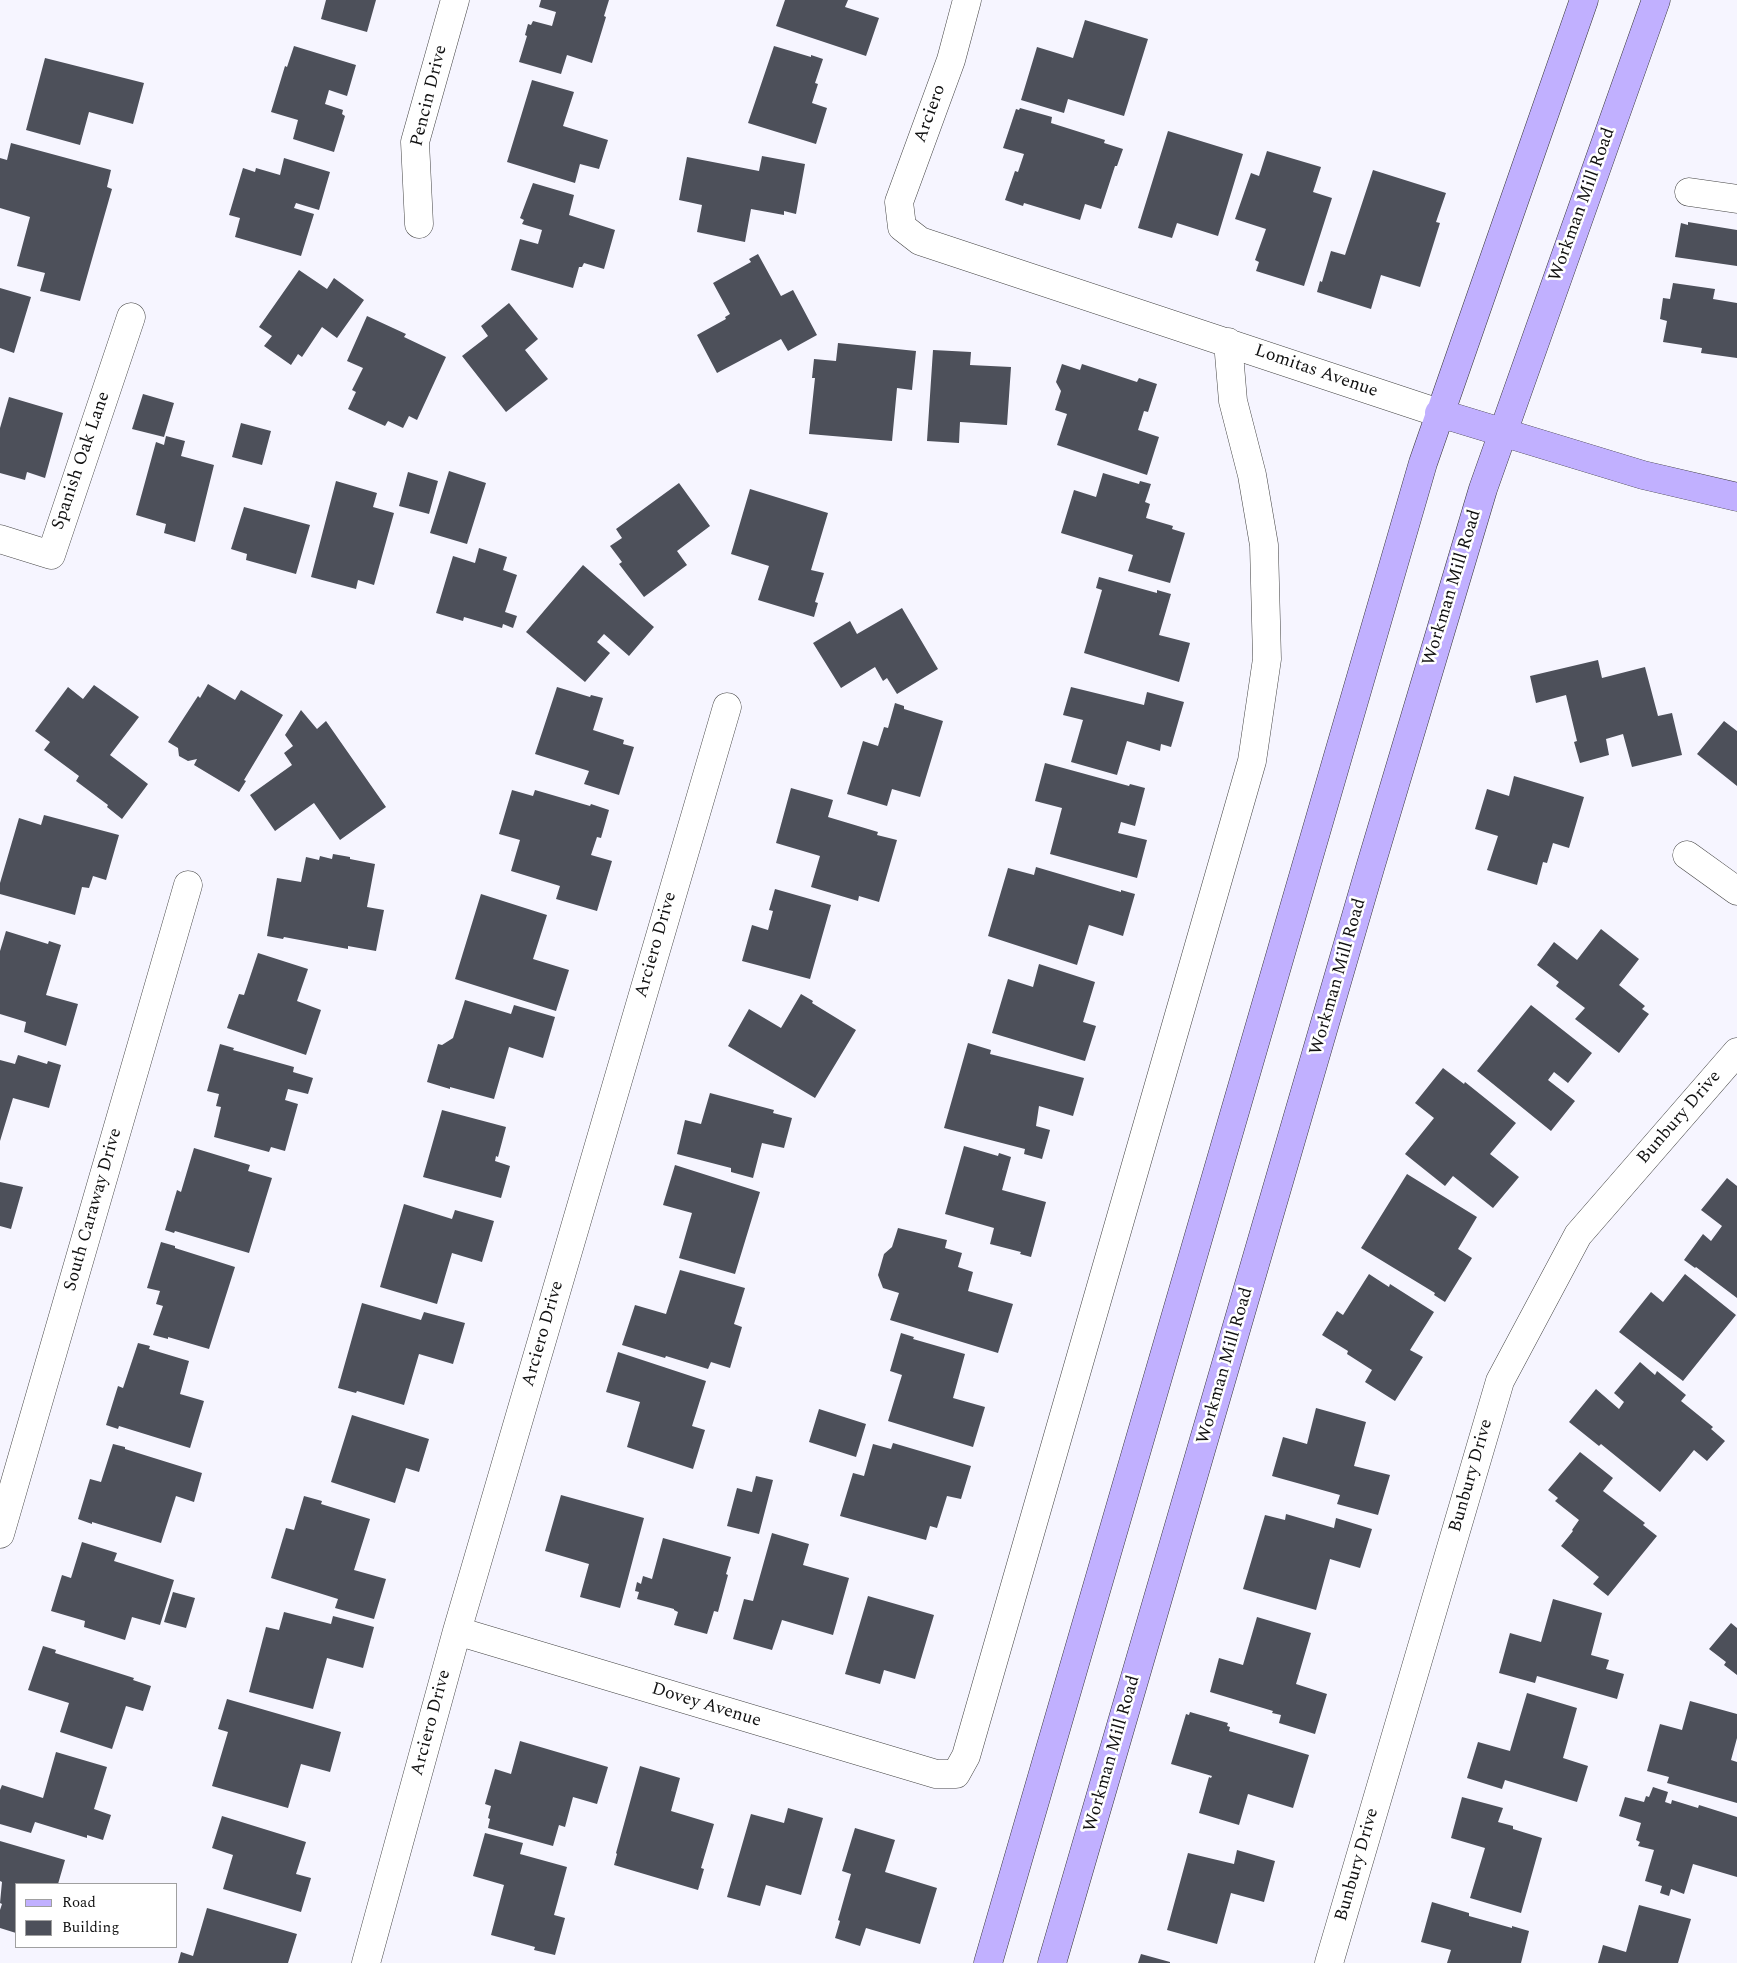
<!DOCTYPE html>
<style>
body{margin:0}
#map{position:relative;width:1737px;height:1963px;overflow:hidden;background:#f6f5ff;font-family:Spectral,serif}
canvas{display:block}
.legend{position:absolute;left:15px;top:1883px;width:162px;height:65px;box-sizing:border-box;background:#fff;border:1px solid #a0a0a0;margin:0;padding:6px 9px;list-style:none;font-size:15px;color:#111}
.legend li{display:flex;align-items:center;gap:10px;height:25px}
.legend b{width:25px;border:1px solid #a0a0a0}
</style>
<div id="map">
<canvas width="1737" height="1963"></canvas>
<ul class="legend">
<li><b style="height:6px;background:#c1b0ff"></b>Road</li>
<li><b style="height:14px;background:#4d505a"></b>Building</li>
</ul>
</div>
<script>
const c = document.querySelector('canvas').getContext('2d');
c.lineJoin = 'round';
function fillPath(path, color) { c.fillStyle = color; c.fill(path, 'evenodd'); }
function trace(path, color, width, dash) { c.strokeStyle = color; c.lineWidth = width; c.lineCap = dash ? 'butt' : 'round'; c.setLineDash(dash || []); c.stroke(path); }
function label(font, color, halo, rows, align = 'center') {
  c.font = font + ' Spectral,serif'; c.lineWidth = 5; c.setLineDash([]); c.textBaseline = 'middle'; c.strokeStyle = halo; c.fillStyle = color; for (const [text, x, y, turn = 0] of rows) {
    c.save(); c.translate(x, y); c.rotate((+turn || 0) * Math.PI / 180); c.textAlign = isNaN(turn) ? turn : align; if (halo) c.strokeText(text, 0, 0); c.fillText(text, 0, 0); c.restore();
  }
}
const building = new Path2D(`
 M326 0H376L367 32 321 19Z
 M541 0H609L604 16 606 17 592 63 567 55 561 74 519 62 527 36 525 35 528 24 531 25 533 21 552 26 556 12 539 7Z
 M785 0H848L845 7 879 18 866 56 776 26Z
 M1085 20 1148 39 1124 116 1068 99 1064 113 1021 100 1037 47 1073 58Z
 M294 46 356 65 347 96 329 90 325 104 343 110 342 114 345 116 334 152 293 139 298 120 271 112 285 66 287 67Z
 M774 46 811 57V55L823 59 815 83 818 84 812 103 827 108 816 144 748 123Z
 M45 58 144 83 133 124 89 112 80 145 26 130Z
 M532 80 574 92 563 126 608 140 599 169 580 164 575 183 507 162Z
 M1020 108 1052 117 1051 123 1105 140 1104 143 1123 149 1117 166H1115L1101 209 1085 204 1080 220 1024 203 1023 206 1005 200 1015 171 1018 172 1024 154 1003 148 1016 109 1019 110Z
 M1168 131 1243 154 1218 236 1177 223 1172 238 1138 228Z
 M11 143 111 170 107 187 112 189 80 301 40 291 45 273 17 266 30 217 0 208V158L7 160Z
 M1267 151 1321 167 1313 192 1332 198 1304 286 1256 271 1259 262 1255 260 1266 229 1235 219 1251 173 1259 176Z
 M762 156 805 164 796 214 784 211V215L751 209 745 242 697 232 702 205 679 200 687 157 759 171Z
 M284 158 330 172 319 210 296 203 294 208 314 214 301 256 235 237 240 218 229 215 243 168 255 172 256 168 280 175Z
 M1373 170 1446 193 1436 222 1440 223 1420 287 1381 275 1371 309 1317 292 1320 281 1322 282 1331 251 1345 255Z
 M533 183 574 195 569 215 615 230 604 269 584 263 582 267H579L573 288 511 270 520 239 538 244 542 230 522 224 524 220 520 218Z
 M1688 222 1737 230V266L1675 257 1681 223 1688 225Z
 M758 254 781 296 793 290 817 335 788 351 781 339 717 373 697 335 726 319 725 317 730 314 713 283 751 262 749 259Z
 M299 270 327 289 334 278 364 300 337 338 322 327 302 357 298 354 291 365 264 346 272 336 259 327Z
 M1673 283 1715 289 1713 299 1737 303V358L1701 353 1702 348 1663 342 1667 321 1660 319 1663 298 1670 299Z
 M0 288 31 297 14 353 0 348Z
 M509 303 538 339 525 350 548 379 506 412 462 356 488 336 481 326Z
 M367 316 406 334 404 337 446 357 417 420 409 416 403 428 388 421 385 426 348 409 356 392 352 390 363 368 347 361Z
 M838 343 916 351 912 390 897 388 892 441 809 434 815 378H812L814 359 836 361Z
 M933 350 971 352 970 365 1011 367 1007 425 960 422 959 443 927 441Z
 M1062 364 1080 370 1082 364 1137 382 1139 378 1157 384 1148 412 1144 411 1138 430 1159 437 1147 475 1057 445 1067 414 1055 410 1061 391 1056 382Z
 M143 394 174 403 164 437 132 429Z
 M9 397 63 413 45 478 27 472 25 480 0 473V428Z
 M241 423 271 431 262 465 232 457Z
 M166 436 185 441 181 456 214 465 195 542 164 533 166 524 136 515 156 442 164 445Z
 M449 471 486 483 467 544 430 533Z
 M408 472 438 481 429 514 399 506Z
 M1103 473 1139 484 1140 481 1151 484 1145 502 1150 504 1146 518 1173 526 1172 529 1185 533 1170 583 1128 571 1133 555 1061 533 1074 490 1096 497Z
 M336 481 377 493 373 507 394 513 374 585 358 580 356 589 311 577Z
 M679 483 710 526 677 551 687 565 644 597 619 564 622 562 610 546 622 538 616 529Z
 M750 489 828 513 811 570 824 573 815 602 818 603 814 617 758 600 769 566 731 554Z
 M244 507 310 525 296 574 246 560 247 554 231 549Z
 M479 548 507 557 503 570 517 575 505 612 517 616 513 628 503 624 502 628 464 617 463 621 436 613 453 556 475 563Z
 M583 565 654 627 629 656 604 634 597 642 610 653 585 682 526 632Z
 M1099 577 1157 593V590L1171 594 1159 635 1190 643 1179 682 1084 653 1102 590 1096 588Z
 M902 608 938 669 897 694 887 678 883 681 875 667 841 688 813 643 850 621 857 634Z
 M1598 660 1602 678 1645 667 1658 716 1672 713 1682 755 1632 767 1623 734 1606 739 1609 755 1580 763 1574 742 1577 741 1566 695 1536 703 1530 676Z
 M208 684 235 700 241 690 283 715 244 780 246 781 239 792 194 765 197 759 188 761 179 756 178 748 168 742 198 696 200 698Z
 M94 685 139 717 110 755 148 784 122 819 107 807 108 805 76 781 79 776 44 750 50 742 35 731 68 687 83 699Z
 M557 687 590 697 591 695 603 698 593 730 624 740 623 744 634 747 619 795 584 784 589 771 535 754Z
 M1071 687 1144 705 1147 692 1184 702 1171 747 1161 744 1160 751 1127 741 1117 775 1071 762 1083 720 1063 715Z
 M895 703 904 706V709L943 721 920 797 892 789 887 806 847 794 863 741 878 746 884 727 888 728Z
 M301 710 317 729 326 721 386 807 340 840 314 803 275 831 250 795 292 765 284 753 293 746 285 735Z
 M1724 721 1737 731V786L1697 754Z
 M1045 763 1129 786 1130 784 1145 788 1135 826 1121 822 1118 833 1147 840 1137 878 1050 854 1062 808 1035 801Z
 M1514 776 1584 797 1569 848 1553 843 1547 863 1543 862 1537 885 1487 870 1498 836 1475 829 1487 789 1509 796Z
 M791 788 833 800 828 817 878 832 877 835 897 840 879 902 859 896 858 901 811 887 820 856 776 843Z
 M512 790 533 796 535 790 590 806 591 804 609 810 601 838 597 837 591 855 612 861 597 911 556 899 560 886 511 871 520 840 499 834Z
 M44 815 119 835 106 880 93 876 89 888 82 887 75 915 0 894V883L19 818 41 825Z
 M333 854 350 857V859L375 864 367 907 384 910 376 951 348 946V949L284 937 283 939 267 936 277 878 301 882 306 857 319 860 320 856 332 859Z
 M1036 867 1121 892V890L1135 894 1123 936 1089 925 1077 965 988 936 1008 868 1034 875Z
 M775 889 831 905 810 979 742 961 752 925 768 930 773 911 769 910Z
 M481 894 547 915 533 959 569 970 556 1011 455 979Z
 M1601 929 1639 959 1619 985 1645 1006 1642 1009 1649 1014 1619 1053 1575 1019 1585 1008 1556 986 1559 982 1537 965 1554 942 1577 960Z
 M6 931 48 944 49 941 61 945 46 995 78 1004 66 1046 24 1032 26 1022 0 1014V951Z
 M258 953 308 969 297 1001 321 1010 306 1055 227 1028 239 994 244 995Z
 M1039 964 1095 982 1083 1022 1096 1026 1085 1061 992 1033 1008 979 1033 987Z
 M801 994 813 1001 812 1003 856 1030 815 1098 728 1046 749 1009 781 1028Z
 M465 1000 511 1014 514 1005 555 1017 543 1058 509 1047 494 1099 450 1087V1089L427 1082 438 1044 442 1045 453 1038Z
 M1531 1005 1592 1053 1568 1083 1554 1072 1548 1080 1575 1101 1551 1131 1477 1071Z
 M968 1043 991 1050 990 1054 1084 1078 1073 1116 1039 1106 1036 1126 1050 1130 1042 1159 1024 1154 1025 1149 944 1128Z
 M220 1044 234 1048 233 1050 294 1067 293 1072 313 1078 308 1094 288 1089 285 1100 298 1104 285 1151 271 1147 269 1152 214 1137 221 1107 216 1106 219 1094 207 1091Z
 M18 1055 47 1064 48 1061 61 1065 49 1108 13 1098 0 1141V1060L15 1064Z
 M1443 1068 1464 1084 1465 1082 1516 1123 1490 1154 1519 1177 1493 1208 1453 1176 1445 1186 1405 1154 1434 1118 1415 1103Z
 M710 1093 774 1110 773 1113 792 1118 784 1148 762 1143 753 1178 731 1172V1168L677 1154 685 1120 701 1124Z
 M442 1110 506 1127 498 1157 496 1156 495 1161 510 1166 501 1198 423 1177Z
 M964 1146 998 1156 999 1153 1011 1157 1002 1190 1046 1202 1031 1257 1020 1254 1021 1252 990 1244 994 1228 945 1214Z
 M194 1148 250 1165 248 1171 272 1178 249 1253 175 1231 174 1233 165 1230 177 1190 181 1192Z
 M675 1165 760 1192 735 1274 679 1258 692 1213 663 1205Z
 M1407 1174 1477 1217 1458 1249 1472 1258 1445 1302 1434 1295 1435 1293 1361 1248Z
 M1727 1178 1737 1186V1298L1696 1267 1695 1268 1684 1260 1703 1234 1711 1241 1722 1226 1701 1210Z
 M0 1182 23 1187 11 1229 0 1226Z
 M404 1204 452 1219 455 1210 494 1221 482 1262 452 1253 437 1304 380 1287Z
 M898 1228 947 1240 945 1248 962 1253 958 1267 973 1272 968 1291 1013 1304 998 1353 890 1320 899 1293 883 1288 878 1275 884 1254 892 1247Z
 M161 1242 175 1246V1248L235 1267 209 1349 168 1337V1339L153 1335 163 1306 156 1304 160 1291 147 1288Z
 M680 1270 745 1288 734 1324 742 1327 730 1368 711 1362 708 1369 666 1356 665 1358 622 1345 635 1305 666 1314Z
 M1369 1274 1389 1287 1390 1284 1434 1312 1410 1350 1423 1357 1395 1401 1365 1382 1372 1370 1347 1354 1348 1351 1322 1335 1337 1311 1343 1315Z
 M1685 1274 1736 1315 1683 1381 1619 1332 1651 1292 1663 1302Z
 M362 1303 421 1320 424 1312 465 1323 453 1364 419 1354 404 1405 357 1391 356 1393 338 1388Z
 M901 1333 914 1337 913 1339 965 1354 953 1398 985 1407 973 1447 888 1421 902 1375 890 1371Z
 M138 1343 150 1346 149 1349 189 1361 180 1394 204 1401 190 1448 119 1426 118 1429 106 1425 118 1386 123 1388Z
 M618 1352 706 1381 692 1426 705 1430 693 1469 627 1447 640 1402 606 1392Z
 M1640 1362 1655 1375 1657 1371 1686 1395 1681 1401 1713 1427 1711 1429 1725 1441 1707 1461 1694 1450 1660 1492 1601 1444 1599 1446 1569 1422 1596 1389 1619 1409 1624 1402 1614 1393Z
 M1316 1408 1366 1422 1354 1466 1390 1475 1378 1515 1337 1504 1340 1495 1272 1476 1283 1437 1307 1444Z
 M819 1409 866 1424 856 1457 809 1442Z
 M352 1415 429 1439 419 1472 406 1468 395 1503 331 1482Z
 M893 1443 971 1466 961 1499 947 1496 937 1528 930 1526 926 1540 840 1516 853 1473 864 1476 873 1444 891 1449Z
 M113 1444 125 1447V1449L202 1473 194 1502 176 1496 161 1543 92 1522V1524L78 1519 90 1479 101 1482Z
 M1580 1452 1613 1478 1603 1491 1645 1523 1643 1525 1657 1536 1608 1596 1593 1584 1599 1577 1561 1546 1573 1531 1572 1530 1579 1520 1555 1501 1558 1498 1548 1490Z
 M756 1476 773 1480 759 1534 727 1526 737 1488 752 1492Z
 M561 1495 644 1518 620 1608 580 1597 589 1564 545 1551Z
 M304 1496 322 1501 321 1504 370 1519 354 1570 386 1579 374 1619 335 1608 338 1599 271 1578 286 1528 294 1530Z
 M1286 1514 1334 1528 1336 1518 1372 1529 1360 1568 1330 1559 1316 1610 1243 1589 1265 1515 1285 1520Z
 M772 1533 809 1544 803 1565 849 1578 833 1635 782 1620 772 1650 733 1639 744 1599 753 1601Z
 M663 1538 731 1557 726 1574 728 1575 718 1612 714 1611 707 1634 674 1625 678 1612 674 1610V1609L637 1599 639 1592 635 1591 637 1582 641 1584 643 1576 652 1579Z
 M82 1542 117 1553 114 1561 174 1580 160 1625 132 1617 125 1640 84 1627 85 1621 51 1611 62 1575 71 1578Z
 M173 1592 195 1598 186 1628 164 1622Z
 M868 1596 934 1615 915 1679 884 1670 880 1684 845 1674Z
 M1553 1599 1602 1613 1591 1655 1609 1660 1606 1669 1624 1674 1617 1699 1537 1676 1535 1683 1499 1673 1510 1633 1541 1642Z
 M284 1612 331 1624 333 1616 374 1627 363 1668 327 1658 313 1709 249 1692 266 1627 279 1630Z
 M1257 1617 1311 1633 1296 1684 1327 1694 1315 1734 1279 1723 1281 1715 1272 1713 1273 1711 1210 1692 1219 1658 1243 1665Z
 M1731 1623 1737 1628V1675L1724 1665 1726 1662 1709 1649Z
 M43 1646 56 1650 55 1653 134 1678 133 1680 151 1686 143 1711 126 1706 112 1749 60 1732 69 1703 28 1690Z
 M1527 1693 1577 1708 1563 1758 1588 1766 1577 1802 1505 1780 1502 1789 1467 1778 1478 1742 1510 1751Z
 M227 1699 341 1732 330 1772 301 1764 288 1808 212 1786 228 1732 218 1729Z
 M1690 1701 1737 1714V1738L1731 1760 1737 1762V1803L1667 1783 1669 1777 1647 1771 1660 1724 1682 1730Z
 M1190 1712 1228 1723 1227 1726 1230 1727 1229 1731 1309 1755 1293 1808 1248 1794 1239 1825 1199 1813 1209 1777 1211 1778 1212 1776 1171 1764 1186 1714 1189 1715Z
 M520 1741 608 1767 597 1804 573 1797 565 1827 559 1825 553 1846 488 1828 490 1819 488 1818 491 1806 485 1804 495 1769 511 1774Z
 M56 1752 107 1767 94 1809 111 1815 103 1840 87 1835V1838L35 1822 31 1833 0 1824V1790L2 1785 43 1798Z
 M640 1766 680 1778 671 1811 714 1824 701 1868 704 1869 698 1890 614 1865 617 1854 616 1853Z
 M1653 1787 1668 1792 1665 1802 1671 1804 1672 1800 1698 1808 1699 1805 1737 1817V1877L1693 1864 1684 1894 1671 1889 1669 1896 1660 1893 1662 1886 1645 1881 1654 1850 1638 1846 1640 1842 1636 1840 1641 1823 1619 1816 1625 1797 1644 1802 1646 1796 1649 1797Z
 M1462 1797 1503 1808 1498 1822 1513 1826V1829L1542 1838 1521 1913 1470 1898 1485 1848 1451 1838Z
 M788 1808 823 1818 801 1895 766 1885 760 1906 727 1897 751 1814 784 1823Z
 M222 1816 306 1842 296 1874 311 1878 301 1912 223 1889 233 1855 212 1848Z
 M855 1828 895 1840 885 1872 937 1888 920 1944 866 1928 860 1946 835 1938 840 1921 838 1920 851 1874 842 1871Z
 M485 1833 523 1843 520 1854 567 1867 554 1915 565 1918 555 1955 534 1950 535 1947 491 1935 504 1885 473 1876Z
 M0 1841 65 1860 58 1884H16V1933L0 1928V1910L2 1904 0 1903 2 1882 0 1881Z
 M1237 1850 1275 1861 1264 1902 1231 1893 1217 1944 1167 1930 1188 1853 1234 1864Z
 M1432 1902 1469 1913V1916L1512 1928V1926L1529 1931 1521 1963H1447L1451 1950 1421 1942Z
 M1639 1905 1691 1919 1678 1963H1598L1603 1945 1626 1952Z
 M207 1908 297 1934 288 1963H178L181 1952 193 1956Z
 M1141 1954 1170 1962V1963H1138Z`);
const street = new Path2D(`
 M967 0 951 60 899 202 902 227 920 241 1439 413
 M1689 192 1737 199
 M419 224 415 142 455 0
 M0 539 51 555 131 317
 M1687 855 1737 891
 M0 1534 188 885
 M457 1631 936 1774H956L966 1756 1252 761 1267 659 1264 545 1252 475 1233 401 1228 342
 M366 1963 457 1631 727 707
 M1329 1963 1500 1381 1578 1235 1737 1052`);
const secondary = new Path2D(`
 M1439 413 1643 475 1737 497
 M988 1963 1423 463 1584 0
 M1052 1963 1370 868 1483 489 1656 0`);
const streetNames = [
 ["Pencin Drive",430,96,-76],
 ["Arciero",931,114,-70],
 ["Workman Mill Road",1583,205,-70],
 ["Lomitas Avenue",1316,372,19],
 ["Spanish Oak Lane",82,461,-71],
 ["Workman Mill Road",1453,588,-73],
 ["Arciero Drive",657,945,-74],
 ["Workman Mill Road",1339,977,-74],
 ["Bunbury Drive",1680,1118,-49],
 ["South Caraway Drive",94,1210,-74],
 ["Arciero Drive",544,1334,-74],
 ["Workman Mill Road",1226,1366,-74],
 ["Bunbury Drive",1472,1476,-74],
 ["Dovey Avenue",706,1706,17],
 ["Arciero Drive",432,1723,-75],
 ["Workman Mill Road",1113,1754,-74],
 ["Bunbury Drive",1358,1865,-74]
];
fillPath(building, '#4d505a');
trace(street, '#444', 29);
trace(secondary, '#333', 29);
trace(street, '#fff', 28);
trace(secondary, '#c1b0ff', 28);
label('18px', '#111', '#fff', streetNames);
</script>
